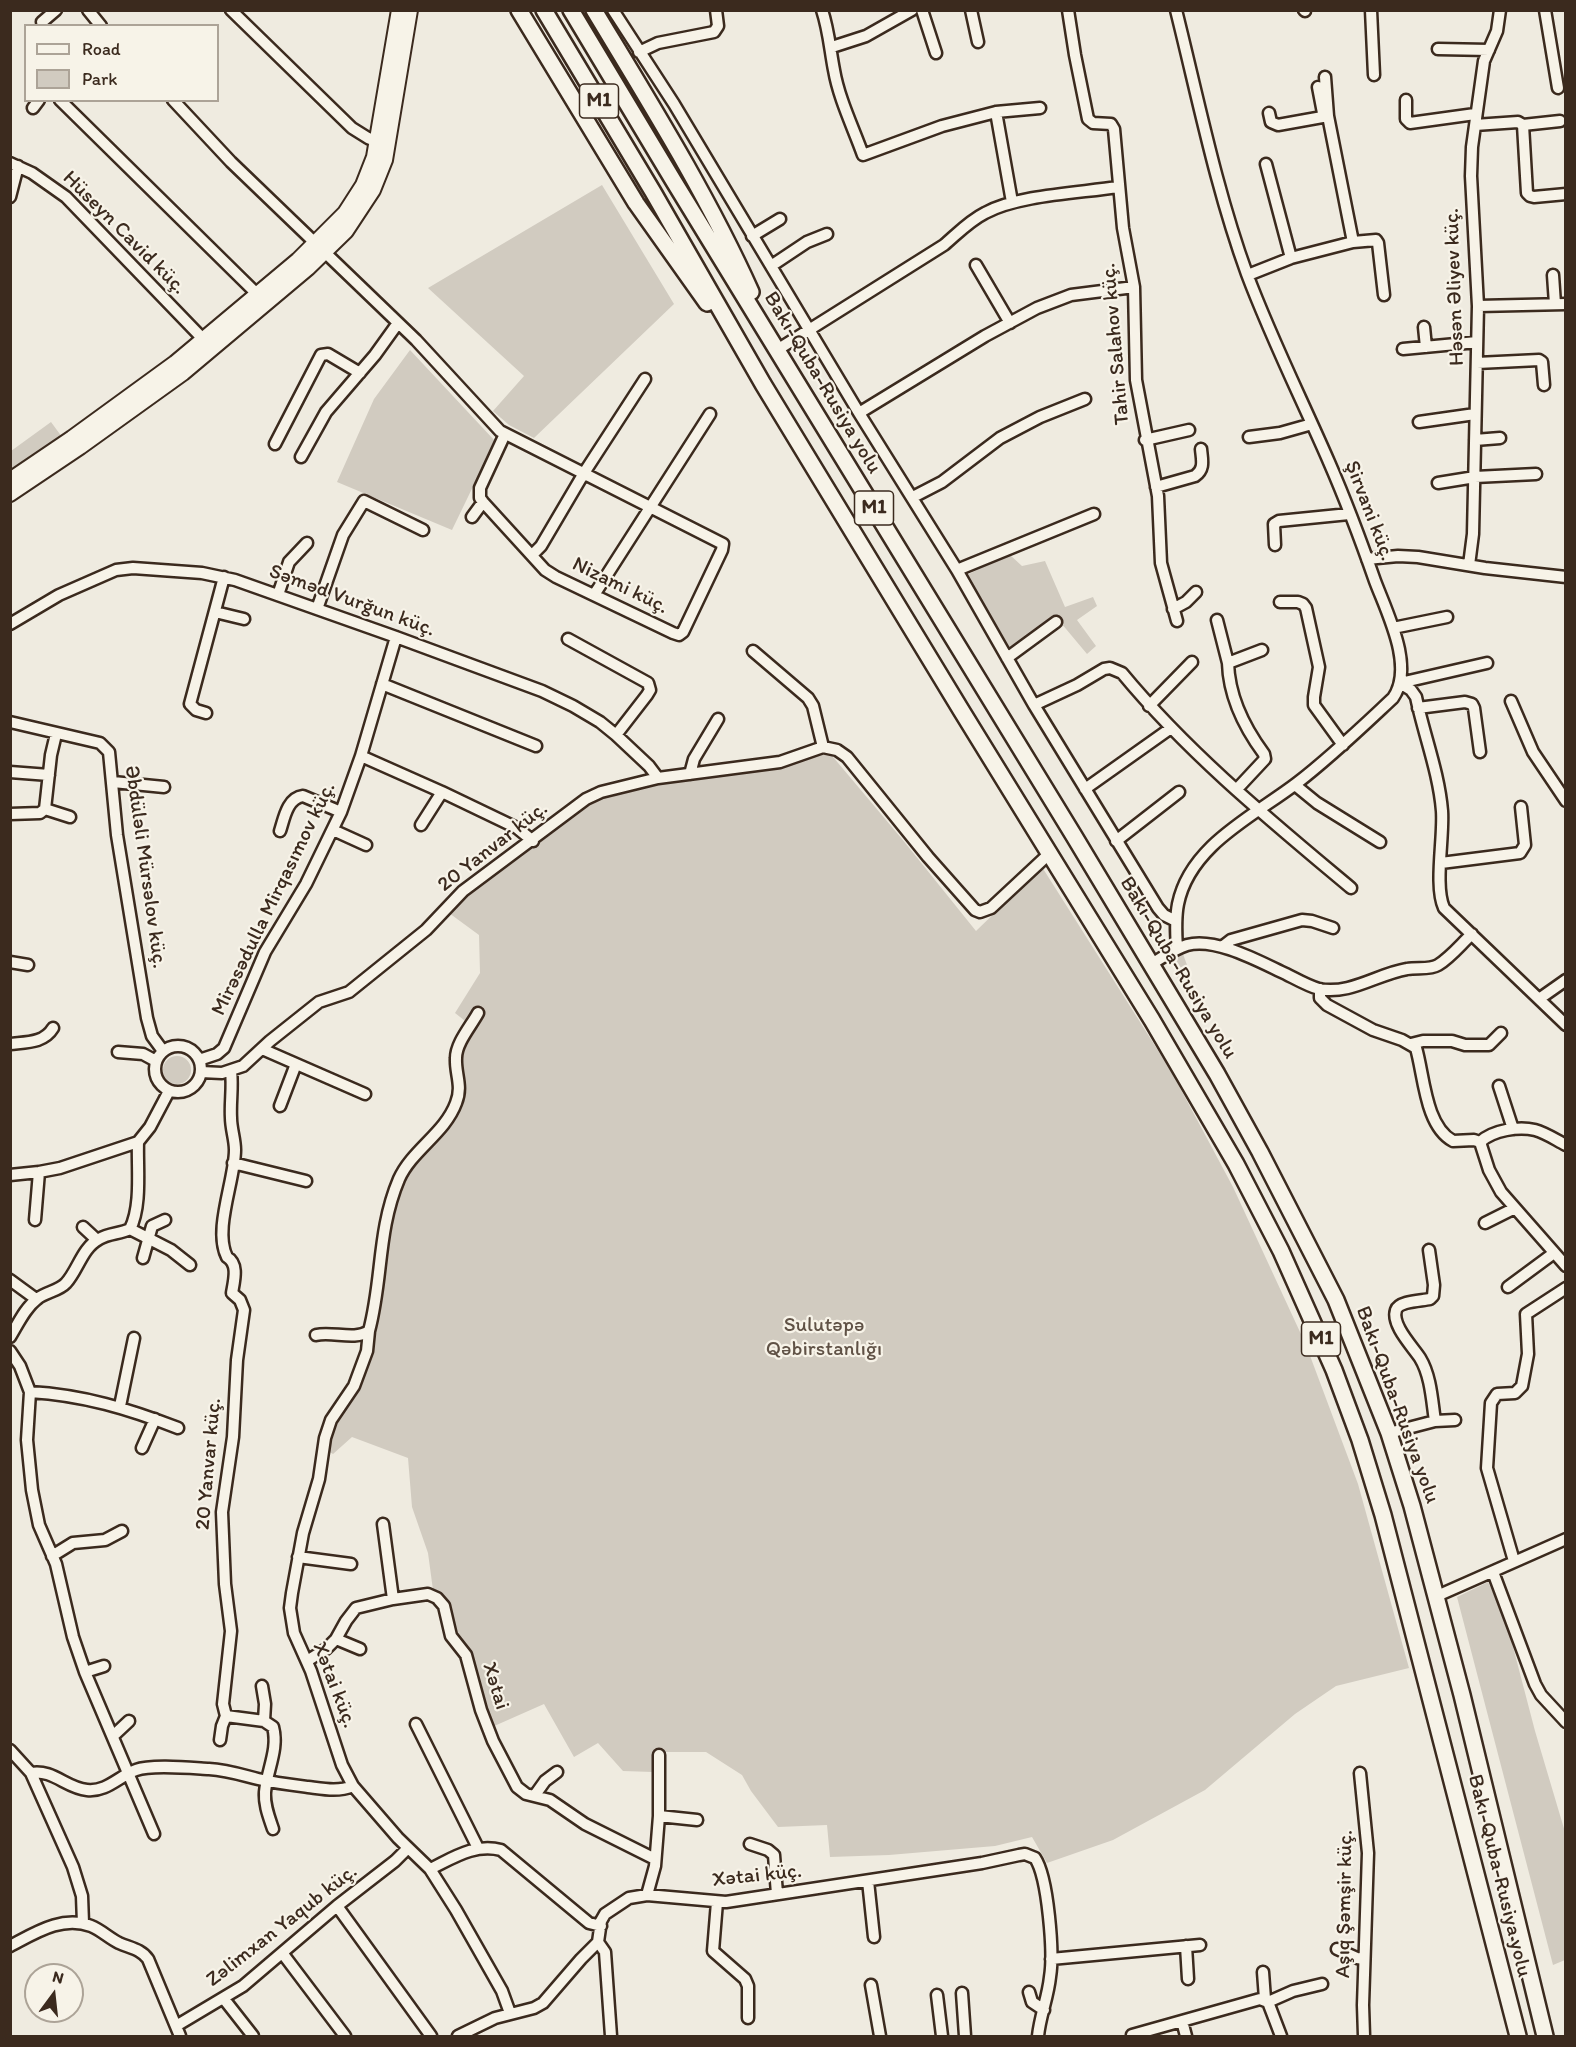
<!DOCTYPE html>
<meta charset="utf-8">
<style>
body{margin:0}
#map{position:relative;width:1576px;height:2047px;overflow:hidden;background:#efebe0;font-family:Itim,sans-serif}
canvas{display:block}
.frame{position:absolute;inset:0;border:12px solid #3b2a1e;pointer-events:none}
.legend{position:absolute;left:24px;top:24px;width:195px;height:78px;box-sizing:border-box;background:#f7f3e8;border:2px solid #aca397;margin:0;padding:8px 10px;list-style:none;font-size:18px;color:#3b2a1e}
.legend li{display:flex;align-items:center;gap:12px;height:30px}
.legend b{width:30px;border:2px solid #aca397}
.north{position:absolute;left:24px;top:1963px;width:60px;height:60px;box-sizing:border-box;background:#f7f3e8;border:2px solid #aca397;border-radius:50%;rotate:15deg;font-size:16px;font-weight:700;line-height:24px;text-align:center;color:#3b2a1e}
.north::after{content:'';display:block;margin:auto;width:21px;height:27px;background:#3b2a1e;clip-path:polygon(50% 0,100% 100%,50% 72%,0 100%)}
</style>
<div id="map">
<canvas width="1576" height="2047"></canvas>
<div class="frame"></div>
<ul class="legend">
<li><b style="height:8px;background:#f7f3e8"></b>Road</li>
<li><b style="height:16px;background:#d1cbc0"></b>Park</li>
</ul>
<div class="north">N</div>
</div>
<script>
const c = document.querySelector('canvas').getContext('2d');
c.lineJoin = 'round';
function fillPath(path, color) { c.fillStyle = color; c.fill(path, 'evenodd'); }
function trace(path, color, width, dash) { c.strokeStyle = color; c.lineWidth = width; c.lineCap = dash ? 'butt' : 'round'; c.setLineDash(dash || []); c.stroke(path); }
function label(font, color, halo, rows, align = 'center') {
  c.font = font + ' Itim,sans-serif'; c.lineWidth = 4.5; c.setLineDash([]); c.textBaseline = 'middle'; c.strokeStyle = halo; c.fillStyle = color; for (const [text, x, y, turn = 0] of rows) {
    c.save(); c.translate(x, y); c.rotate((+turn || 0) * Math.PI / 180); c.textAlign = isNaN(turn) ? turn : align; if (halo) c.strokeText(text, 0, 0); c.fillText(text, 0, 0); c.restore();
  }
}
const green = new Path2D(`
 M602 185 674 304 534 438 509 425 493 411 524 376 428 288Z
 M410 350 495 441 452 530 337 482 374 399Z
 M51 422 62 437 11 471V451Z
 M1009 554 1022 566 1045 561 1065 607 1093 597 1097 606 1077 620 1096 646 1087 654 1056 617 1008 648 965 576Z
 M828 751 902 839 976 931 1042 867 1171 1071 1233 1187 1306 1345 1358 1484 1409 1668 1336 1686 1295 1714 1205 1790 1113 1840 1047 1863 1032 1837 995 1846 889 1855 830 1857 827 1825 778 1827 751 1791 742 1775 706 1752H654L653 1772 623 1771 598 1743 574 1757 544 1704 492 1727 457 1638 445 1600 433 1590 428 1553 412 1507 408 1458 352 1437 333 1454 326 1450 329 1437 369 1343 394 1208 407 1171 454 1119 465 1089 459 1056 474 1028 455 1013 480 973 479 935 449 913 466 893 591 801 629 789 784 767Z
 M1183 954 1191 976 1179 983 1173 959Z
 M163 1070a14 14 0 1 1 28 0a14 14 0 1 1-28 0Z
 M1488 1582 1506 1620 1535 1731 1565 1832V1960L1553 1965 1457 1597Z`);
const minor = new Path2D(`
 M88 10 101 26
 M231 10 352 128 368 138 378 142
 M613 10 674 104 859 413 957 570 1034 705 1158 908 1164 915 1176 921
 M822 10C829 31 830 50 834 70 839 99 853 127 863 155L942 126 996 112 1040 108
 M922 10 936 53
 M971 10 978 42
 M1068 10 1075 55 1088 119 1093 123 1111 124 1114 129 1123 228 1134 287 1136 380 1158 496 1161 563 1177 621
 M1176 10C1198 98 1216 189 1247 274 1271 338 1302 400 1329 462 1346 501 1361 541 1375 581 1387 613 1415 667 1393 698 1362 727 1331 757 1297 783 1254 816 1190 845 1178 904 1175 919 1176 934 1177 949
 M1304 10 1305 11
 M1371 10 1374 75
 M1545 10 1558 88
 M42 22 56 10
 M832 47 866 36 912 10
 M1438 49 1489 50
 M639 52 658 43 714 32 718 26 716 10
 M1318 87 1323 113
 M60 100 258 295
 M173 100 231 162 416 340 500 431 723 544 722 550 683 632 679 635 673 633 556 577 545 570 483 502 480 498V488L505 434
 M1406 100V119L1410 123 1475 114
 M33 108 39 100
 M996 112 1012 202
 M1269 113 1271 122 1278 125 1328 116
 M1475 125 1518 122 1523 125 1527 193 1530 196 1534 197 1566 194
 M1523 125 1560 121
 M10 163 32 173 66 197 204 340
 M1266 164 1291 258
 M10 197 18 166
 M752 236 780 219
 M1353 242 1376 240 1378 243 1384 295
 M976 265 1010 323
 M771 266 807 242 827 234
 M1248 275 1291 258 1353 242 1328 116 1325 77
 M1553 275 1555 304
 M1478 306 1566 304
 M1424 327 1426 347
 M1403 349 1477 342
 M777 350 944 245C957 234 969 221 985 213 1018 195 1079 193 1118 187
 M1477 363 1539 360 1542 362 1544 385
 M859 413 985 336 1037 308 1071 295 1134 287
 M1419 422 1475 414
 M1249 437 1280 433 1312 424
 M1145 440 1189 430
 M1475 440 1500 438
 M275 444 321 355 328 354 360 373
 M301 457 326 412 375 355 398 323
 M1438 483 1475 477 1536 474
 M1156 487 1195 476C1205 469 1202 460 1201 449
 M913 497 942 482 1000 438 1040 417 1085 399
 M472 517 483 502
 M1275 545 1274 524 1279 521 1349 514
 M532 555 541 546 584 473 645 379
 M1367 559 1398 556 1418 557 1485 568 1566 577
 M1469 565 1473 534 1478 306 1471 176 1472 147 1484 61 1497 31 1500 10
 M957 570 1094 514
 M278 595 289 562 307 543
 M594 595 710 414
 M1280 602H1298L1303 604 1306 608 1319 667 1314 697V705L1343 745
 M317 609 343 535 364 501 423 530
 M1173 609 1186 602 1196 592
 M215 612 244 619
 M1217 620 1228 663
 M10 624 59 595 116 570 133 568 202 573 235 580 396 637 542 691 573 706 600 722 616 735 649 766 658 778
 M1393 628 1447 617
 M568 639 648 683 650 690 647 695 616 735
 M753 651 808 698 813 706 823 747
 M1007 658 1056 622
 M1400 683 1411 690 1416 697C1424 735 1439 773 1442 811 1444 837 1434 886 1444 908L1566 1025
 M1400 683 1487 663
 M382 684 536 746
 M1511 701 1533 752 1566 801
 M1034 705 1077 685 1104 669 1110 668 1122 673C1189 754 1271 821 1351 888
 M1149 706 1192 662
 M1418 708 1465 702 1472 704 1474 708 1480 752
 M206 713 196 710 190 704 224 577
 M10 722 100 743 109 752 117 835 147 1018 152 1036 163 1051
 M361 756 442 792 517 828 533 841
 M10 772 49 775
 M690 774 694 759 718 719
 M113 782 164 787
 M1295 785 1317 803 1380 842
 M1085 789 1171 728
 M1237 789 1265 759 1264 754C1244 727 1229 697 1228 663L1262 650
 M45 809 70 817
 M10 814 40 813 45 809 51 755 56 734
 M421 825 442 792
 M333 830 366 845
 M280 831C284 819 287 798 303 796L341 812
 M1116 841 1179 792
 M1441 863 1520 853 1525 845 1521 807
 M1222 947 1231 940 1302 920 1312 921 1333 928
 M10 962 28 965
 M1151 964C1162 958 1174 949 1187 945 1216 937 1260 962 1286 974 1296 979 1308 986 1319 989 1351 995 1377 974 1407 969 1417 967 1430 970 1438 965 1451 957 1461 944 1472 934
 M1320 989V998L1327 1005 1373 1030 1402 1040 1416 1048C1424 1075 1425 1126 1453 1141L1474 1140 1480 1142
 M1539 999 1566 980
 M10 1044C27 1042 44 1043 53 1028
 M1411 1044 1423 1041H1452L1465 1045H1489L1501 1033
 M155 1069a23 23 0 1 1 46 0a23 23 0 1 1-46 0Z
 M262 1049 365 1094
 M118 1052 143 1054 156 1061
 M199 1060 217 1054 224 1048 265 952 306 884 341 812 361 756 396 637
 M231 1071C233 1087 230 1102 231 1118 231 1129 235 1139 235 1150 235 1180 213 1230 227 1257 239 1264 234 1281 232 1293L240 1300 244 1310 237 1360 233 1437 222 1512 225 1584 231 1631 223 1704 226 1716 264 1721 273 1727C279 1749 267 1770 265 1792 264 1805 269 1817 273 1829
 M201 1072 222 1073 243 1066 270 1041 319 1002 349 992 426 930 463 891 586 799 601 792 658 778 780 762 823 747 837 750 847 757 928 857 975 910 980 912 991 908 1050 853
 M1499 1086 1513 1129
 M280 1106 296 1064
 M1480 1142 1489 1170 1501 1192 1566 1266
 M1480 1142C1493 1130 1519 1126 1535 1130 1546 1133 1556 1140 1566 1145
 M233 1163 306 1181
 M10 1175 39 1172 60 1168 138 1142 150 1127 169 1091
 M35 1220 39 1172
 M1485 1223 1515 1208
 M83 1227 97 1240
 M130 1229C142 1206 137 1167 138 1142
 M1429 1250 1434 1285 1433 1296 1430 1299C1421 1301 1399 1301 1396 1310 1391 1325 1413 1347 1420 1358 1431 1376 1432 1401 1435 1421
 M143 1258 152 1226 165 1220
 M10 1280 36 1299
 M1508 1287 1554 1253
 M369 1331 367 1351 354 1386 331 1420 325 1438 319 1479 303 1533 292 1593 290 1608 294 1633 311 1671 342 1765 353 1786 398 1838 430 1869 456 1910 502 1991 510 2013
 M316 1335C333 1331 354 1341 369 1331 383 1279 377 1231 399 1179 412 1150 445 1133 456 1103 463 1086 455 1074 456 1058 456 1043 471 1026 478 1013
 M10 1337C18 1324 25 1308 37 1299 45 1292 59 1291 66 1283 78 1270 82 1248 99 1239 109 1233 120 1234 130 1229L171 1250 190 1265
 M10 1351 20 1366 30 1392 27 1440 32 1490 39 1525 56 1564 73 1637 85 1672 154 1834
 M30 1392C83 1395 129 1409 178 1428
 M120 1406 134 1338
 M1389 1433 1435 1421 1455 1420
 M142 1448 155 1419
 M383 1524 393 1599
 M52 1556 73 1543 105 1540 122 1531
 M298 1557 351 1564
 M1514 1561 1487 1468 1491 1403 1497 1394 1515 1393 1522 1386 1528 1354 1526 1314 1566 1288
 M1493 1572 1535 1684 1541 1695 1566 1722
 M1437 1596 1566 1539
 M336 1639 360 1649
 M307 1661 326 1649 336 1639 346 1621 356 1608 393 1599 428 1594 437 1598 444 1606 451 1636 466 1655 481 1710 493 1741 517 1787 526 1794 550 1800 585 1824 655 1859
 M85 1672 104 1666
 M262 1686 265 1704 264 1721
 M416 1724 478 1848
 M113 1736 129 1721
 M220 1740 222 1726 226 1716
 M10 1750 31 1773 73 1867 82 1896 83 1923
 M31 1773C53 1769 66 1788 87 1790 107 1792 119 1776 136 1770 151 1764 192 1768 209 1769 227 1770 242 1775 258 1779 275 1783 292 1785 308 1787 324 1789 338 1792 353 1786
 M1360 1773 1368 1853 1363 2005 1364 2036
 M535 1795 545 1781 557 1772
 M659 1816 697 1820
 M750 1844 768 1850 774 1855 777 1894
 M430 1869C453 1858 475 1843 501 1850L589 1923 601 1926
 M868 1881 874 1937
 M647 1895 655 1866 659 1816V1755
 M717 1902 713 1951 745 1979 748 1986V2018
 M337 1906 431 2036
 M598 1942 605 1952 611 2036
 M10 1946C35 1933 62 1915 91 1926 101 1930 109 1938 119 1943 130 1948 141 1949 148 1959L180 2036
 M1186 1946 1188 1979
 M1337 1949 1357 1958 1364 1959
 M283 1954 345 2036
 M1051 1959 1200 1945
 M1263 1972 1265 1999
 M871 1985 880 2036
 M1029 1992 1032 2002 1044 2010
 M962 1993 965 2036
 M937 1995 942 2036
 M224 1999 253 2036
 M1268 2002 1293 1991 1322 1984
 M1182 2021 1186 2036
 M176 2026 243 1986 337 1906 395 1861 408 1848
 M1132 2035 1260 1999 1268 2002 1281 2036
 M458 2036 495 2018 534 2008 543 2003 581 1959 598 1942 601 1921 605 1914 629 1898 647 1895 726 1902 982 1863 1019 1855 1025 1854 1035 1858C1048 1877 1054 1953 1050 1977 1048 1997 1040 2016 1038 2036`);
const major = new Path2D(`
 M10 480 72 438 175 363 298 260 345 213 363 185 374 157 399 10
 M10 494 80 447 183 373 308 268 346 231 373 190 385 160 410 10`);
const highway = new Path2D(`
 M519 10 636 203 707 303
 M544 10 653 192 763 384 961 710 1152 1020 1236 1164 1281 1251 1334 1370 1360 1440 1383 1515 1518 2036
 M571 10 673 180 1074 836 1217 1074 1260 1152 1336 1300 1389 1433 1412 1506 1462 1695 1545 2036
 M594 10C650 103 707 194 751 292`);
const shields = [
 [599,101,39],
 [874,508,39],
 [1321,1339,39]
];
const shieldNames = [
 ["M1",599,101],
 ["M1",874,508],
 ["M1",1321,1339]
];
const streetNames = [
 ["Hüseyn Cavid küç.",124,233,45],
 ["Həsən Əliyev küç.",1455,287,-92],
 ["Tahir Salahov küç.",1116,344,-95],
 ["Bakı-Quba-Rusiya yolu",822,383,59],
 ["Şirvani küç.",1369,511,69],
 ["Nizami küç.",620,586,26],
 ["Səməd Vurğun küç.",352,601,20],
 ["20 Yanvar küç.",493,847,-38],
 ["Əbdüləli Mürsəlov küç.",145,867,82],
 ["Mirəsədulla Mirqasımov küç.",274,899,-64],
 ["Bakı-Quba-Rusiya yolu",1178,968,59],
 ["Bakı-Quba-Rusiya yolu",1397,1405,70],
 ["20 Yanvar küç.",209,1464,-85],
 ["Xətai küç.",334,1685,69],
 ["Xətai",495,1686,73],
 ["Xətai küç.",757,1876,-6],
 ["Bakı-Quba-Rusiya yolu",1499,1876,76],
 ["Aşıq Şəmşir küç.",1345,1904,-89],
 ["Zəlimxan Yaqub küç.",282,1926,-38]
];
const parkNames = [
 ["Sulutəpə",824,1326],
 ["Qəbirstanlığı",824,1350]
];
fillPath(green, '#d1cbc0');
trace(minor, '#3b2a1e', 15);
trace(major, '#3b2a1e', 18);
trace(highway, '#3b2a1e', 20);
trace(minor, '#f7f3e8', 10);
trace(major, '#f7f3e8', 14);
trace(highway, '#f7f3e8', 15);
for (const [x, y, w] of shields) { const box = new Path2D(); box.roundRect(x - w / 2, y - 17, w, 34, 4.5); c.fillStyle = '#f7f3e8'; c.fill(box); trace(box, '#3b2a1e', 1.5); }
label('bold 20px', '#3b2a1e', null, shieldNames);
label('21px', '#3b2a1e', '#f7f3e8', streetNames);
label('21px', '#605246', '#f7f3e8', parkNames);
</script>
